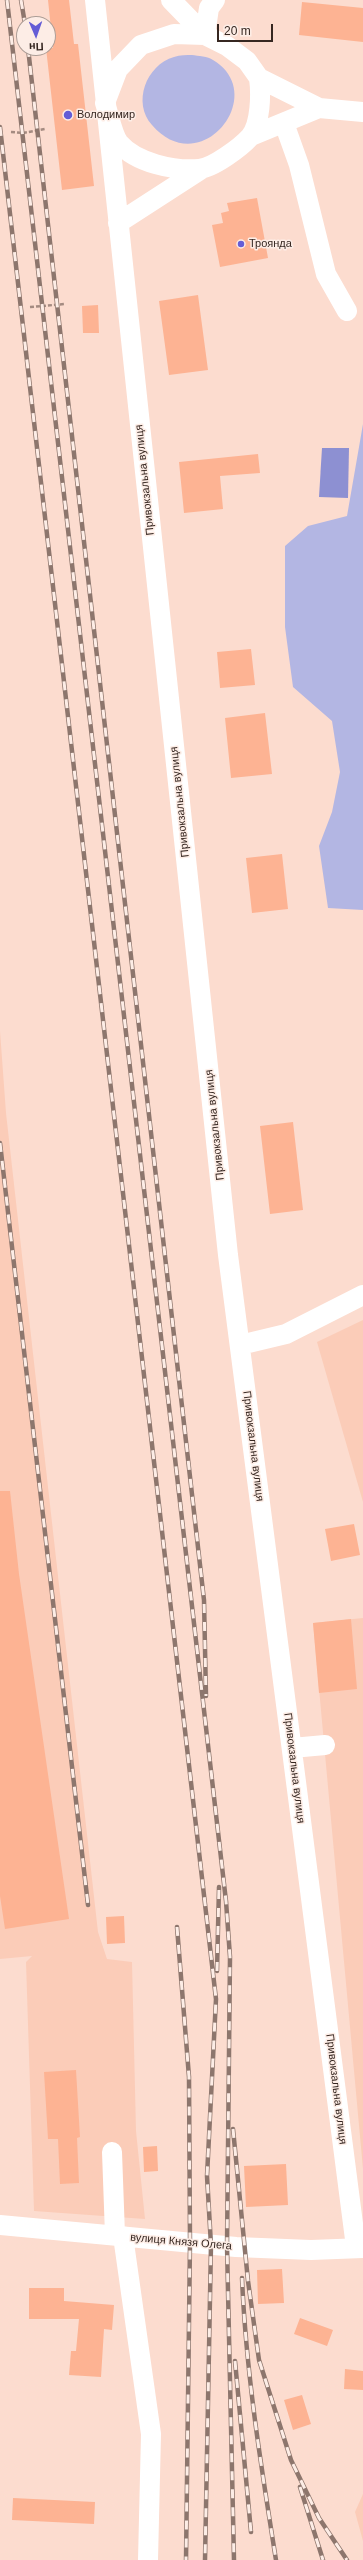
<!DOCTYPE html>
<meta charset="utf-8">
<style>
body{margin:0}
#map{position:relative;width:363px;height:2560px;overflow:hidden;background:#fcdccf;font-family:Arial,sans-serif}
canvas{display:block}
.north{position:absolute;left:16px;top:16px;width:40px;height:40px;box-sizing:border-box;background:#fdede6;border:1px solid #ad9e97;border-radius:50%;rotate:178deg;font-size:11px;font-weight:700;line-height:16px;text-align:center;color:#362721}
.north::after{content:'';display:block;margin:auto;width:14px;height:18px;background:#655dd6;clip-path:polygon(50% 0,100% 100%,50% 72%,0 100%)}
.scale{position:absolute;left:217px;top:24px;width:56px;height:18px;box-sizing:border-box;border:2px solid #362721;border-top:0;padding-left:5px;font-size:12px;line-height:14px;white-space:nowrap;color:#362721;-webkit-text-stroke:3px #fdede6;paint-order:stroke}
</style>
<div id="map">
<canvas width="363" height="2560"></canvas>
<div class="north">Пн</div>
<div class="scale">20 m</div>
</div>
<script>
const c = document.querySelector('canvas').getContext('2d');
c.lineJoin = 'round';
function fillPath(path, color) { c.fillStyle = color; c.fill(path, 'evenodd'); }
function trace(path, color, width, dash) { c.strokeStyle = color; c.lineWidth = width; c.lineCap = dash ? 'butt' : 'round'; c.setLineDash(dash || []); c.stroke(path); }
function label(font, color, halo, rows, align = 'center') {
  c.font = font + ' Arial,sans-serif'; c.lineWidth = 3; c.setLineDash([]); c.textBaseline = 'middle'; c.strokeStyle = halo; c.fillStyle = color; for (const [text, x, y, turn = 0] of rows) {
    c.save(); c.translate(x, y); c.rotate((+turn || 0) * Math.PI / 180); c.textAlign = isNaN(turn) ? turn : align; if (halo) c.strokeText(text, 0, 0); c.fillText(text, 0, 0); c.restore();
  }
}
const built = new Path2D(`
 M0 1031 6 1113 98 1932 107 1959 132 1962 136 2131 145 2219 34 2211 26 1962 32 1956 0 1959Z
 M363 1320V1502L317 1342Z
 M363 1618V2169L313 1623Z
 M363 2494V2541L355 2512Z`);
const green = new Path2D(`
 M192 55C198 56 208 56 213 60 270 94 201 182 152 125 132 103 146 65 174 57 180 55 187 55 192 55Z
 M363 424V910L328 908 319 846 332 812 340 772 332 721 293 687 285 627V546L308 526 347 516Z`);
const water = new Path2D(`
 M322 448H349L348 498 319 497Z`);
const building = new Path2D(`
 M48 0H69L74 44H78L94 186 62 190 46 48H53Z
 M302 2 363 8V42L299 35Z
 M257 198 268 258 220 267 212 225 223 223 221 213 229 211 227 203Z
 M198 295 208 370 169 375 159 301Z
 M98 305 99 333H83L82 306Z
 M258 454 260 473 220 476 223 509 184 513 179 462Z
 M251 649 255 685 220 688 217 652Z
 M265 713 272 774 231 778 225 718Z
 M282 854 288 909 252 913 246 858Z
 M293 1122 303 1210 270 1214 260 1126Z
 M0 1491H10L19 1574 69 1919 5 1929 0 1896Z
 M354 1524 360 1555 331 1561 325 1529Z
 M351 1619 357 1689 319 1693 313 1623Z
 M124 1916 125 1943 107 1944 106 1917Z
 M76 2070 80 2137 77 2138 79 2183 60 2184 58 2139H48L44 2072Z
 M157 2146 158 2171 144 2172 143 2147Z
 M286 2164 288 2205 246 2207 244 2166Z
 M282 2269 284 2303 258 2304 257 2270Z
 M29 2288H64V2301L114 2305 112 2330 104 2329 101 2377 69 2375 71 2351H76L79 2319H29Z
 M300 2318 333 2330 327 2346 294 2334Z
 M345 2369 363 2371V2390L344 2389Z
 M302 2395 311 2424 293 2430 284 2400Z
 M13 2498 95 2502 94 2524 12 2520Z`);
const path = new Path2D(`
 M11 132 23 133 45 129
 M30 307 65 304`);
const minor = new Path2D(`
 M95 0 228 1255 356 2247
 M171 0 205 35 227 46 247 61 259 78 319 108
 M205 35 174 34 141 45 118 69 105 103C109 114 112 134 119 143 136 163 174 171 199 169 213 168 241 147 250 137 261 124 261 93 259 78
 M205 35 209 8 215 0
 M284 123 299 165 326 274 347 311
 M251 136 319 108 363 112
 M118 223 200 170
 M240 1345 286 1334 363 1295
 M292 1748 325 1745
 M112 2152 115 2235
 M0 2225 236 2247 311 2250 363 2248
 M123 2236 151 2434 148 2560`);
const rail = new Path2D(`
 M7 0 226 1901 230 1957 227 2246 234 2560
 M21 0 25 24
 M28 48 204 1600 206 1696
 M0 127 216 1999 207 2176 211 2245 205 2560
 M0 1143 88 1905
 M177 1927 189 2077 190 2243 186 2560
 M217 1971 219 1887
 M233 2129 248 2281 259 2360 291 2460 319 2518 347 2560
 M242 2278C246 2373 261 2466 276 2560
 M235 2361 251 2532
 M300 2487 323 2560`);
const markers = [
 [68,115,5,"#655dd6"],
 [241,244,4,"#655dd6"]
];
const poiNames = [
 ["Володимир",77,115],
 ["Троянда",249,244]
];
const streetNames = [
 ["Привокзальна вулиця",145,480,-96],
 ["Привокзальна вулиця",180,802,-96],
 ["Привокзальна вулиця",215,1125,-96],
 ["Привокзальна вулиця",253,1446,83],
 ["Привокзальна вулиця",294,1768,83],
 ["Привокзальна вулиця",336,2089,83],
 ["вулиця Князя Олега",181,2242,5]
];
fillPath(built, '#fbccb8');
fillPath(green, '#b3b6e3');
fillPath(water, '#8d90d2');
fillPath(building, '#fdb393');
trace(path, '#a48b81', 2.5, [4, 2]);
trace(minor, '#fff', 20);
trace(rail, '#8d766d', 4.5);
trace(rail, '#fdede6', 3, [9]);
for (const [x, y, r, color] of markers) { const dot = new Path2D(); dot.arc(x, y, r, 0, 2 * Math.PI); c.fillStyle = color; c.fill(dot); trace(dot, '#fdede6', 1.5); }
label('11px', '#362721', '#fdede6', poiNames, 'left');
label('11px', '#362721', '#fdede6', streetNames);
</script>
